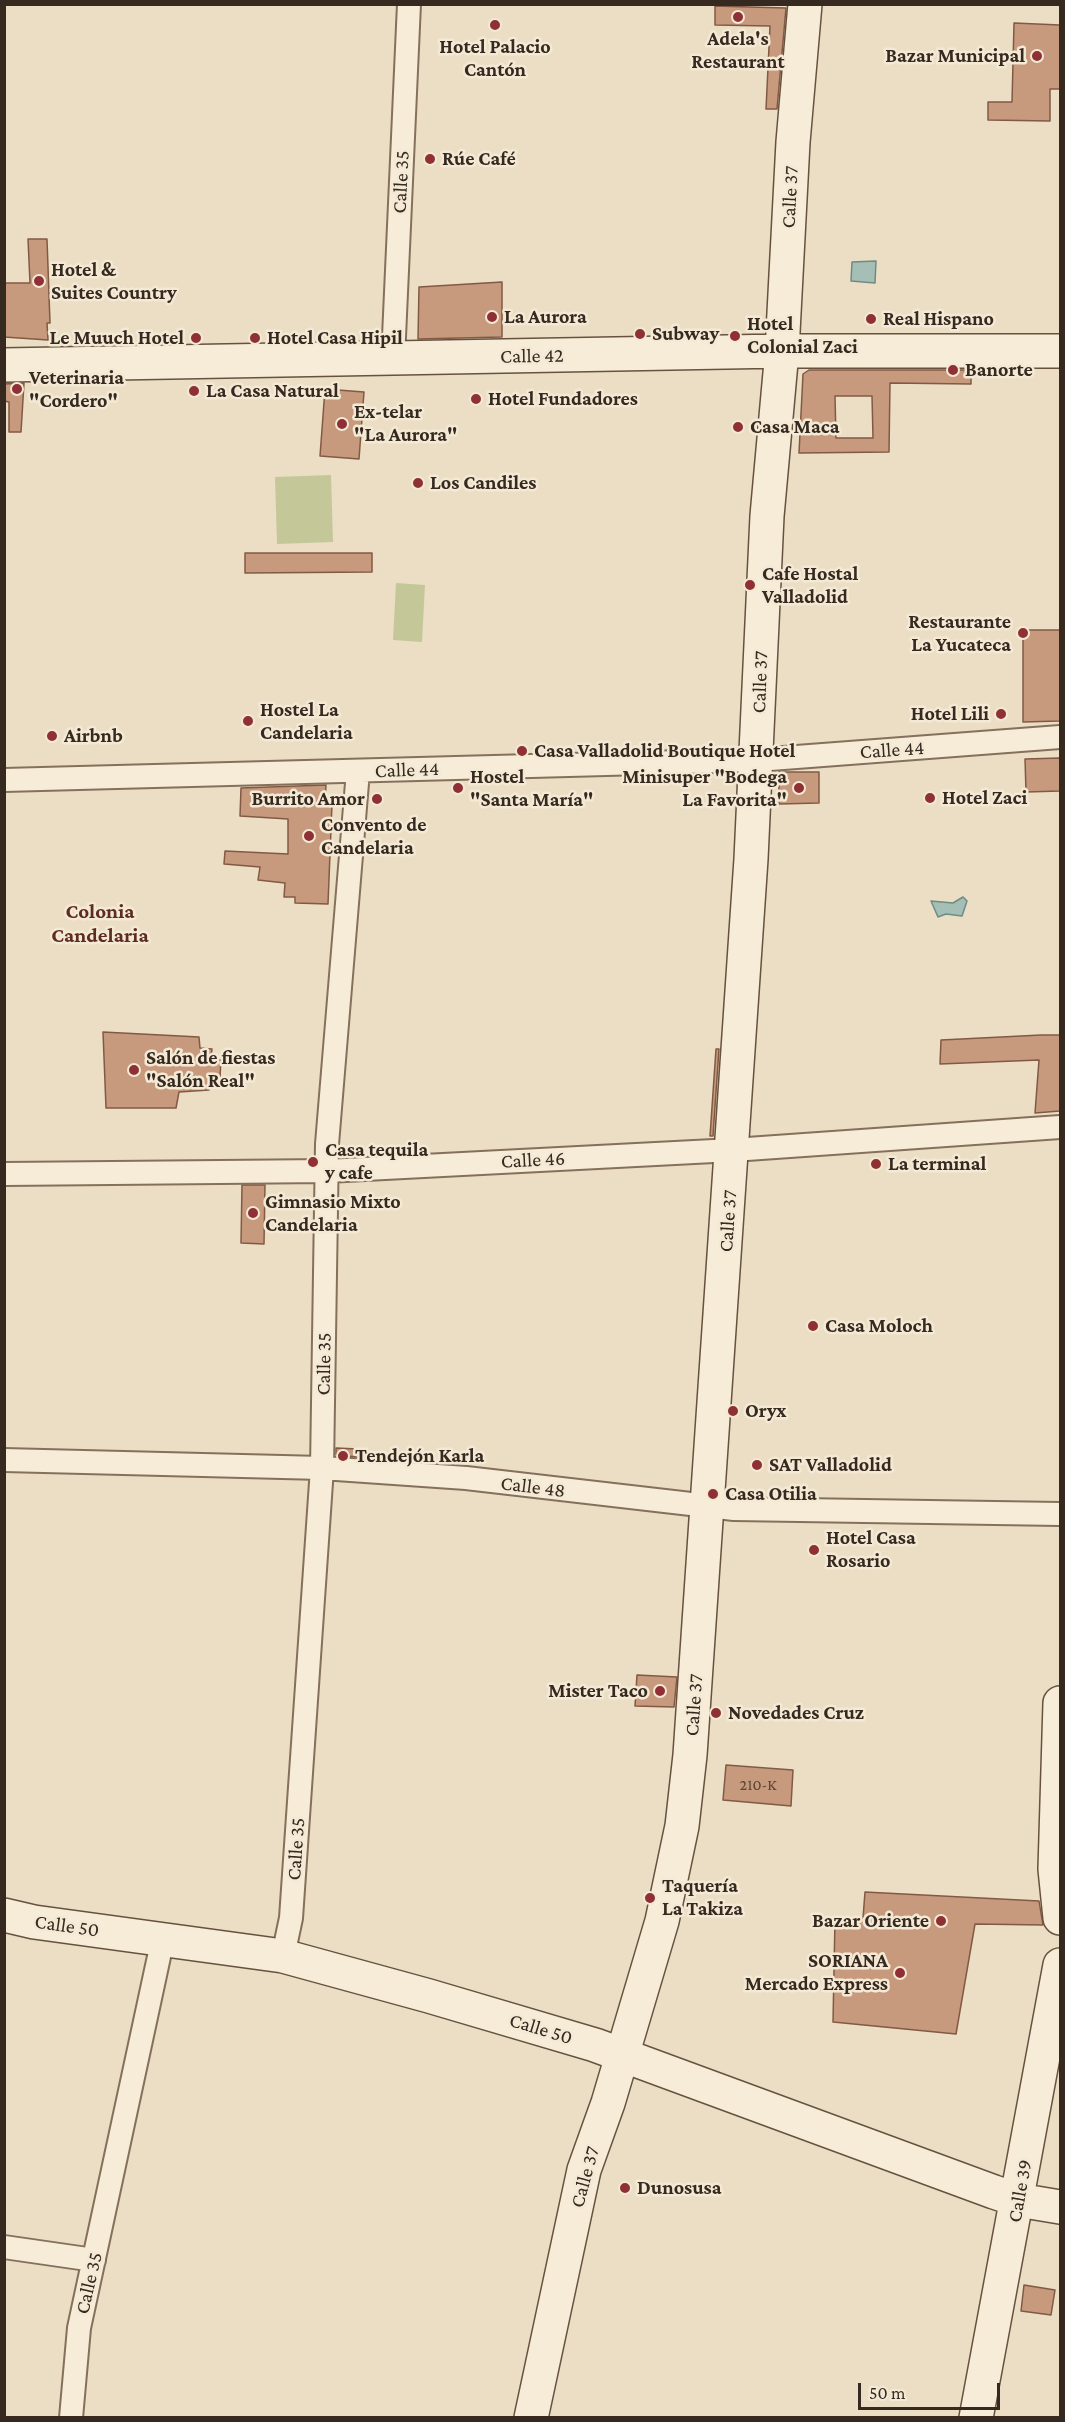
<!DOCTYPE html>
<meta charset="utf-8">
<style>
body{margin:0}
#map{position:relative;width:1065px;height:2422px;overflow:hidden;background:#ebdec5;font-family:"Crimson Pro",serif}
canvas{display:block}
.frame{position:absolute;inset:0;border:6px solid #36291f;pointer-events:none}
.scale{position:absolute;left:858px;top:2383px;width:142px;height:27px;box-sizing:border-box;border:3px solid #36291f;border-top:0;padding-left:8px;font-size:18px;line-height:21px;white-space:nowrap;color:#36291f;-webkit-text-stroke:4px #f3e9d4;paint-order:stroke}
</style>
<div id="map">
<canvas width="1065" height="2422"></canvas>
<div class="frame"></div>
<div class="scale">50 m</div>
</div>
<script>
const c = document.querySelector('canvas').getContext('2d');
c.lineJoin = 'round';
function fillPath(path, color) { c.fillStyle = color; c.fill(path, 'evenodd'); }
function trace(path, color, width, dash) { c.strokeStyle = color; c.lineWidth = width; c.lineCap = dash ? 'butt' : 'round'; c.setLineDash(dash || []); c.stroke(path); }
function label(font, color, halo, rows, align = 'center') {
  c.font = font + ' "Crimson Pro",serif'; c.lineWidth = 5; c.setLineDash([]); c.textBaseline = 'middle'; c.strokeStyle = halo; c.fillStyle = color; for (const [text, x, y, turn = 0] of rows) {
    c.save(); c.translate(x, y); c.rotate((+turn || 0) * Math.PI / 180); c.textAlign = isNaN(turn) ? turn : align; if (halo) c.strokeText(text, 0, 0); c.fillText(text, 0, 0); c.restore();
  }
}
const green = new Path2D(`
 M331 475 333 542 277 544 275 477Z
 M396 583 425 585 422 642 393 640Z`);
const water = new Path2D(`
 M876 261 875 283 851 281 852 262Z
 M963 897 967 901 962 916 946 914 938 917 931 901 953 903Z`);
const building = new Path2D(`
 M715 6 786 8 777 109H766L770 26 715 25Z
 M1014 23 1060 25V89H1050V121L988 120V102H1012Z
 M28 239H47L50 323H47L48 340 4 337V283H30Z
 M502 282V337L418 339 419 287Z
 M809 370H971V384L890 383 889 452 799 453 803 374ZM835 396H872L873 438H836Z
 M24 383 21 432H9V402L4 401V384Z
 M325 389 364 392 359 459 320 456Z
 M245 553H372V572L245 573Z
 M1023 630H1060V721L1023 722Z
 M1060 758V791L1026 792 1025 759Z
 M779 772H819V803L779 804Z
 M326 785 325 804H332L328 904 295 903V897H284L285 883 258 880 260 867 224 864 225 851 288 854V819L240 816 241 788Z
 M103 1032 199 1037 200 1048 212 1049 211 1059 221 1060 220 1077 210 1078 209 1090 179 1092 176 1108H106Z
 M1041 1035H1060V1111L1035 1113 1039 1060 940 1064 941 1040Z
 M716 1049H719L713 1136H710Z
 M242 1185H265L264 1244 241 1243Z
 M336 1448 358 1449 357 1457 336 1455Z
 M637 1675 677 1677 674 1707 635 1706Z
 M726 1765 793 1770 791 1806 723 1800Z
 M865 1892 1039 1901 1043 1925 975 1924 956 2034 833 2022 835 1918H863Z
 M1024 2285 1055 2290 1051 2315 1021 2311Z`);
const street = new Path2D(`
 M393 359 409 4
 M4 780 757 760 1060 737
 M4 1174 327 1171 733 1150 1060 1127
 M4 1460 322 1468 466 1478 734 1509 1060 1514
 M283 1956 291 1918 322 1468 327 1144 358 771
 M4 2247 94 2260
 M71 2418 79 2328 163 1938`);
const secondary = new Path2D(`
 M4 365 782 351H1060
 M1060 1703 1055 1869 1060 1918
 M4 1915 34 1922 283 1956 429 1996 595 2045 994 2192 1018 2200 1060 2207
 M531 2418 584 2170 608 2103 662 1921 682 1826 690 1755 751 859 767 516 782 351 793 142 805 4
 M976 2418 1060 1965`);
const markers = [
 [738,17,6,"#8f3034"],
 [495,25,6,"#8f3034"],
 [1037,56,6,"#8f3034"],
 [430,159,6,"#8f3034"],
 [39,281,6,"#8f3034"],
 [492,317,6,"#8f3034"],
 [871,319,6,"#8f3034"],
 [640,334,6,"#8f3034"],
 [735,336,6,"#8f3034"],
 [196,338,6,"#8f3034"],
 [255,338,6,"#8f3034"],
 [953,370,6,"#8f3034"],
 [17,389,6,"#8f3034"],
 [194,391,6,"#8f3034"],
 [476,399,6,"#8f3034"],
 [342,424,6,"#8f3034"],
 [738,427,6,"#8f3034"],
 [418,483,6,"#8f3034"],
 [750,585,6,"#8f3034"],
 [1023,633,6,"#8f3034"],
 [1001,714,6,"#8f3034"],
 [248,721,6,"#8f3034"],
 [52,736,6,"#8f3034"],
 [522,751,6,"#8f3034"],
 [458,788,6,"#8f3034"],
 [799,788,6,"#8f3034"],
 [930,798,6,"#8f3034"],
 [377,799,6,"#8f3034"],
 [309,836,6,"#8f3034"],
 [134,1070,6,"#8f3034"],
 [313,1162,6,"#8f3034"],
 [876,1164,6,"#8f3034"],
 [253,1213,6,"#8f3034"],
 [813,1326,6,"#8f3034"],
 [733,1411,6,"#8f3034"],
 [343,1456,6,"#8f3034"],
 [757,1465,6,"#8f3034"],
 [713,1494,6,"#8f3034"],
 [814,1550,6,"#8f3034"],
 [660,1691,6,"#8f3034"],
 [716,1713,6,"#8f3034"],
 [650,1898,6,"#8f3034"],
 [941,1921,6,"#8f3034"],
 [900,1973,6,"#8f3034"],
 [625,2188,6,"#8f3034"]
];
const numberNames = [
 ["210-K",758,1785]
];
const poiNames = [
 ["Adela's",738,39,"center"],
 ["Restaurant",738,62,"center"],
 ["Hotel Palacio",495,47,"center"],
 ["Cantón",495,70,"center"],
 ["Bazar Municipal",1025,56,"right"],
 ["Rúe Café",442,159],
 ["Hotel &",51,270],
 ["Suites Country",51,293],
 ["La Aurora",504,317],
 ["Real Hispano",883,319],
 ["Hotel",747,324],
 ["Colonial Zaci",747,347],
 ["Subway",652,334],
 ["Le Muuch Hotel",184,338,"right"],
 ["Hotel Casa Hipil",267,338],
 ["Banorte",965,370],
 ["Veterinaria",29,378],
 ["\"Cordero\"",29,401],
 ["La Casa Natural",206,391],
 ["Hotel Fundadores",488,399],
 ["Ex-telar",354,412],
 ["\"La Aurora\"",354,435],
 ["Casa Maca",750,427],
 ["Los Candiles",430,483],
 ["Cafe Hostal",762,574],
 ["Valladolid",762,597],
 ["Restaurante",1011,622,"right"],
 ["La Yucateca",1011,645,"right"],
 ["Hostel La",260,710],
 ["Candelaria",260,733],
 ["Hotel Lili",989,714,"right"],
 ["Airbnb",64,736],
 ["Casa Valladolid Boutique Hotel",534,751],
 ["Hostel",470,777],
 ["\"Santa María\"",470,800],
 ["Minisuper \"Bodega",787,777,"right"],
 ["La Favorita\"",787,800,"right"],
 ["Hotel Zaci",942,798],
 ["Burrito Amor",365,799,"right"],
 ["Convento de",321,825],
 ["Candelaria",321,848],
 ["Salón de fiestas",146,1058],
 ["\"Salón Real\"",146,1081],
 ["Casa tequila",325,1150],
 ["y cafe",325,1173],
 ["La terminal",888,1164],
 ["Gimnasio Mixto",265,1202],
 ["Candelaria",265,1225],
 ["Casa Moloch",825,1326],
 ["Oryx",745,1411],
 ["Tendejón Karla",355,1456],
 ["SAT Valladolid",769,1465],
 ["Casa Otilia",725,1494],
 ["Hotel Casa",826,1538],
 ["Rosario",826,1561],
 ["Mister Taco",648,1691,"right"],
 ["Novedades Cruz",728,1713],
 ["Taquería",662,1886],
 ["La Takiza",662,1909],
 ["Bazar Oriente",929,1921,"right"],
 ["SORIANA",888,1961,"right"],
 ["Mercado Express",888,1984,"right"],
 ["Dunosusa",637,2188]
];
const streetNames = [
 ["Calle 35",401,182,-87],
 ["Calle 37",790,197,-87],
 ["Calle 42",532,356,-1],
 ["Calle 37",760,682,-88],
 ["Calle 44",892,750,-4],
 ["Calle 44",407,770,-2],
 ["Calle 46",533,1160,-3],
 ["Calle 37",728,1221,-86],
 ["Calle 35",324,1364,-89],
 ["Calle 48",533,1487,7],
 ["Calle 37",694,1705,-86],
 ["Calle 35",296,1849,-86],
 ["Calle 50",67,1926,8],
 ["Calle 50",541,2029,17],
 ["Calle 37",585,2177,-75],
 ["Calle 39",1020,2191,-80],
 ["Calle 35",89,2283,-77]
];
const neighbourhoodNames = [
 ["Colonia",100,912],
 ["Candelaria",100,936]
];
fillPath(green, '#c4c899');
fillPath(water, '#a6bfb6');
trace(water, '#6d8c83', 1.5);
fillPath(building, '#c7997d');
trace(building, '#825a44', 1.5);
trace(street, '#85705c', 26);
trace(secondary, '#66523f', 36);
trace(street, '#f6ecd7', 22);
trace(secondary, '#f6ecd7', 33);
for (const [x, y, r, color] of markers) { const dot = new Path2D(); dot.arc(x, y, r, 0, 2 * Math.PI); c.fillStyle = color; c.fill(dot); trace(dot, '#f3e9d4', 2); }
label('16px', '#5a4536', null, numberNames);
label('bold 20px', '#36291f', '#f3e9d4', poiNames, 'left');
label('20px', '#36291f', '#f3e9d4', streetNames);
label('bold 21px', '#5f2c21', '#f3e9d4', neighbourhoodNames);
</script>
